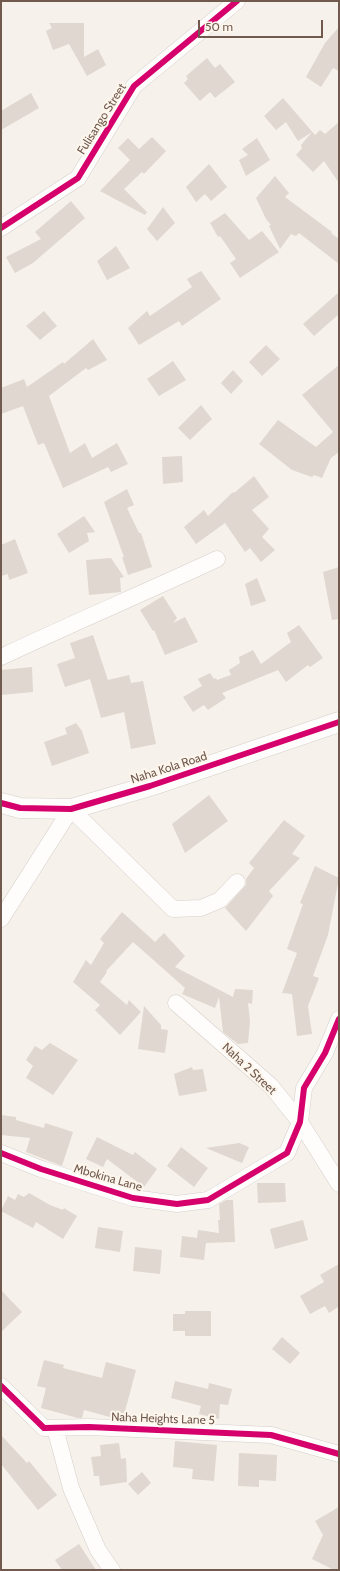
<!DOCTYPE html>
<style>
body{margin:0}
#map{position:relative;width:340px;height:1571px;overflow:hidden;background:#f6f1ea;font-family:Cabin,sans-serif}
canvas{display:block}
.frame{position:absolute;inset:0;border:2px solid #71594d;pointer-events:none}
.scale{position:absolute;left:198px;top:20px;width:125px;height:18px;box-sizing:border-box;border:2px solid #71594d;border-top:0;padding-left:5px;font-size:12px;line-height:14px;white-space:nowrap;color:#71594d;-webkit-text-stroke:3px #fdf6ec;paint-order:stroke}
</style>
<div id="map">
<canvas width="340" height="1571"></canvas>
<div class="frame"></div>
<div class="scale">50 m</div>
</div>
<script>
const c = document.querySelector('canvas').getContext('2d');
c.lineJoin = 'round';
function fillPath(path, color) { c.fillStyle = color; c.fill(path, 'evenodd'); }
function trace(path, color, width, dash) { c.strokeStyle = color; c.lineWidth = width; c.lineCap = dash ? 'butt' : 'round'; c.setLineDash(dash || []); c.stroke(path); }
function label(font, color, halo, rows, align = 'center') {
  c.font = font + ' Cabin,sans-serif'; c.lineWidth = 4; c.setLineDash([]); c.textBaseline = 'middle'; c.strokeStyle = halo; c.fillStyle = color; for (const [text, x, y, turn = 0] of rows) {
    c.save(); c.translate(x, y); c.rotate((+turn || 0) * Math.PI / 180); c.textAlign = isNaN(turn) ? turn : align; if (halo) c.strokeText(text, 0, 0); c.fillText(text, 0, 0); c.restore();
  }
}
const building = new Path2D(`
 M49 23H84V57L98 49 106 65 87 76 69 44 53 50 46 31 52 28Z
 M339 27V71L333 68 321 87 306 77 325 43Z
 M207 58 215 68 220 64 235 82 215 98 210 92 200 101 184 83 188 79 186 76Z
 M31 93 39 108 1 130V111Z
 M283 98 315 135 320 130 325 134 339 122V183L324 161 313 172 296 155 302 148 301 145 312 132 298 141 286 122 276 130 264 116Z
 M152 137 166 151 144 174 142 172 124 189 147 212 145 215 100 191 130 160 118 148 128 138 139 149Z
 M257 138 270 160 246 176 239 160 248 155 242 149Z
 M209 164 227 187 211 201 205 194 196 202 186 187Z
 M275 176 289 193 285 197 332 232 331 233 339 239V264L299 233 296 236 291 234 280 249 269 226 271 225 266 219 256 198Z
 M71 201 85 218 33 263 15 273 6 257 41 239 35 232Z
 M163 207 175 223 157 241 147 229Z
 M225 213 249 240 262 231 279 252 240 278 230 263 236 259 220 236 218 237 210 223Z
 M116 246 130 268 107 280 97 261Z
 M201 271 221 299 182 326 179 321 139 345 128 328 147 311 150 316 192 287 187 279Z
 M339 292V314L314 336 303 324Z
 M44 311 57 326 40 340 26 326Z
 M93 339 107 360 88 370 86 368 49 396 70 453 85 443 92 458 117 443 128 464 111 472 108 467 63 488 44 443 38 445 23 406 1 414V388L24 379 27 387 63 362 64 364Z
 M266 345 280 359 262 376 249 362Z
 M173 361 186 380 159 396 147 379Z
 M339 365V452L331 458 322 478 314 475 312 477 292 470 259 444 278 420 316 447 333 432 302 395Z
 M233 370 243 381 231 394 221 383Z
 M201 405 212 419 190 440 178 428Z
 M182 456 183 482 163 484 162 457Z
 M254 476 269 497 252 510 269 529 262 537 275 550 261 562 250 548 245 552 225 523 196 544 184 527 204 510 208 516 233 492 234 493Z
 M127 489 134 505 127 508 139 533H141L152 567 128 575 122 557H124L104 502Z
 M84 516 95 532 87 533 89 541 69 553 57 534Z
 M15 539 28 573 9 580 8 574 1 576V545Z
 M111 558 124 577 120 578 121 592 89 595 86 560Z
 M339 567V619L332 620 323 572Z
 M257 578 266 601 251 606 245 584Z
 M163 596 177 618 173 623 185 617 198 642 165 655 154 630 153 631 140 610Z
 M299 625 323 658 310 667 308 665 286 682 278 670 222 693 226 698 208 710 204 705 193 712 183 697 202 686 198 679 210 673 214 679 216 678 217 680 231 675 229 670 240 663 239 657 253 650 261 664 291 642 287 633Z
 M93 635 108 680 129 675 131 683 143 681 156 744 131 749 124 712 101 718 90 679 65 687 57 664 75 658 70 643Z
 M32 667 33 692 1 695V670Z
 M76 723 82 731 89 753 52 766 44 742 67 734 65 728Z
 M209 795 228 821 185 853 172 824Z
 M284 820 305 836 292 854 300 858 269 891 273 896 246 931 225 908 246 885V879L254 868 249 863Z
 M315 866 339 878 328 935 313 976 319 978 308 1006 312 1034 297 1036 292 994 282 993 297 953 287 949 303 904 300 903Z
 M122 912 155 942 164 933 185 956 175 967 233 997 235 989 253 990 252 1004 248 1003 250 1021 248 1043 238 1044 223 1032 219 997 215 1008 182 994 185 988 133 942 106 971 107 972 100 982 127 1005 129 1000 141 1012 120 1035 95 1010 100 1005 73 982 86 960 91 965 104 943 100 939Z
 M144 1006 161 1025V1029L168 1030 165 1053 138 1049Z
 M50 1043 78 1060 53 1095 26 1078 33 1066 26 1060 35 1046 42 1050Z
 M192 1067 193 1070 203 1069 207 1091 179 1096 174 1074Z
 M1 1115 16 1117V1120L44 1128 45 1123 73 1132 62 1166 26 1152 30 1138 1 1135Z
 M97 1137 133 1155 135 1152 157 1169 144 1187 107 1159 103 1167 86 1159Z
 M239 1143 249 1147 242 1163 206 1148Z
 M181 1147 208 1168 194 1187 167 1166Z
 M257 1183H285L286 1202 258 1203Z
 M29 1193 50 1205 63 1210 64 1208 77 1216 63 1239 36 1222 33 1228 1 1211 8 1196 15 1200 18 1194 24 1197Z
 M226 1200H233L235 1242 206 1243 204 1260 180 1257 182 1236 197 1238 198 1230 219 1233 218 1220H220L219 1204Z
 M303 1220 308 1240 275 1249 270 1229Z
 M98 1227 123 1231 120 1252 95 1248Z
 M135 1247 162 1250 160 1274 133 1271Z
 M339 1264V1308L338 1307 329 1313 325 1306 310 1314 300 1296 324 1282 320 1275Z
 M1 1290 22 1312 1 1332Z
 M185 1311H211V1336H185V1331H173V1314H185Z
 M282 1337 300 1353 290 1364 272 1349Z
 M44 1360 64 1365 63 1368 102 1378 106 1362 136 1370 124 1415 112 1412 110 1417 84 1410 82 1418H78L41 1408 46 1388 37 1386Z
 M175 1381 208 1389 209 1383 232 1389 228 1405 220 1404 219 1419 199 1414 201 1406 171 1398Z
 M1 1435 27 1463 29 1461 57 1495 38 1510 1 1464Z
 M175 1441 217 1445 214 1481 192 1479 193 1469 173 1467Z
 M119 1443 121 1459 126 1458 127 1482 100 1486 99 1476H94L91 1457 101 1456 100 1445Z
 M239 1453 277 1455 276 1481 259 1480V1487L238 1486Z
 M142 1472 151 1483 138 1495 128 1484Z
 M339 1507V1570H334L312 1559 323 1535 315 1521Z
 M79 1544 96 1570H62L55 1560Z`);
const minor = new Path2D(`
 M1 228 78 178 134 86 237 1
 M1 657C73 623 146 592 217 559
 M1 919 71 809 173 909 201 908 220 900 237 882
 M176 1003 271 1086 300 1122 339 1184
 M1 1153 41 1169 133 1198 177 1204 208 1200 287 1153 300 1122 304 1088 325 1053 339 1019
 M1 1386 44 1428 89 1427 271 1435 339 1454
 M55 1428 71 1488 98 1550 112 1570`);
const tertiary = new Path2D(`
 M1 803 20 808 71 809 150 786 339 722`);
const cycleway = new Path2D(`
 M1 228 78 178 134 86 237 1
 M1 803 20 808 71 809 150 786 339 722
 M1 1153 41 1169 133 1198 177 1204 208 1200 287 1153 300 1122 304 1088 325 1053 339 1019
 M1 1386 44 1428 89 1427 271 1435 339 1454`);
const streetNames = [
 ["Fulisango Street",102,119,-58],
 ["Naha Kola Road",169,768,-18],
 ["Naha 2 Street",249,1069,43],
 ["Mbokina Lane",108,1178,16],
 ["Naha Heights Lane 5",163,1419,2]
];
fillPath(building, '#dfd7d0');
trace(minor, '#d5cec9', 17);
trace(tertiary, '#d5cec9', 21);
trace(minor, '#fefdfc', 16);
trace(tertiary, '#fefdfc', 20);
trace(cycleway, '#d6006c', 6);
label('12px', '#71594d', '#fdf6ec', streetNames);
</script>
